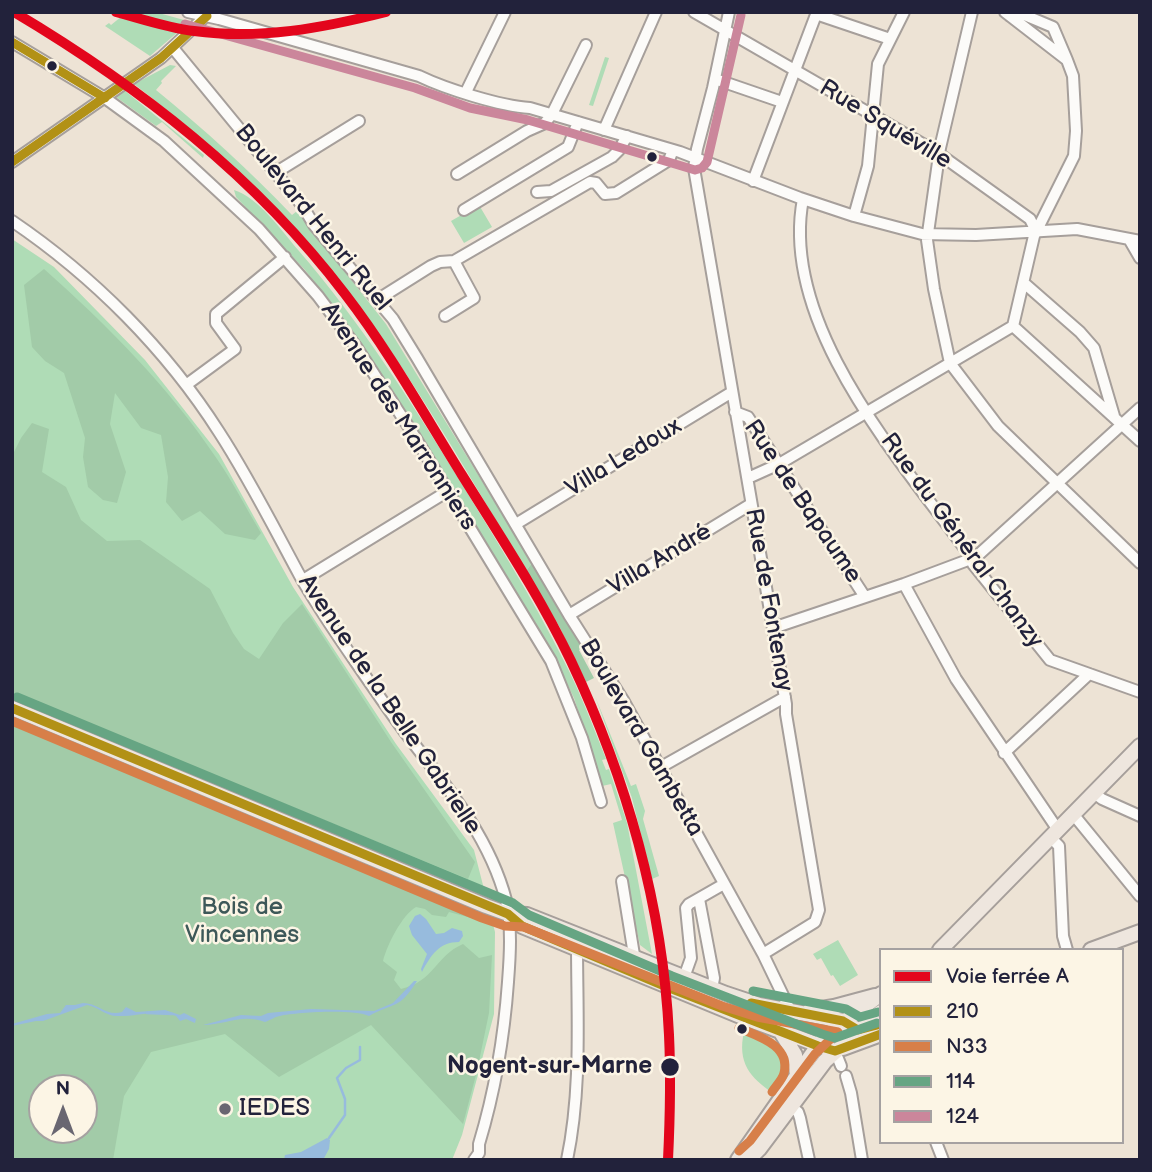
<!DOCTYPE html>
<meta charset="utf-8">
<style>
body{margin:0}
#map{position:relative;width:1152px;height:1172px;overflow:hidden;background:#ede3d5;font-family:"Balsamiq Sans",sans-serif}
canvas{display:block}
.frame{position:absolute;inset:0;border:14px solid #22223b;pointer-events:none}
.legend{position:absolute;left:879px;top:948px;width:245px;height:196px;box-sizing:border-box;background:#fcf5e5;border:2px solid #a5a1a1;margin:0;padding:9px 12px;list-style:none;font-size:21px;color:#22223b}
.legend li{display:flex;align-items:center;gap:14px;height:35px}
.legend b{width:35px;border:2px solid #a5a1a1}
.north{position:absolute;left:28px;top:1074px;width:70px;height:70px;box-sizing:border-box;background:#fcf5e5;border:2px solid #a5a1a1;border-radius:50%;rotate:0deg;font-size:19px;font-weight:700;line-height:28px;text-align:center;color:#22223b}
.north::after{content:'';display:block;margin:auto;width:24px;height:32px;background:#696671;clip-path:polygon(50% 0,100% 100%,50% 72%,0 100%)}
</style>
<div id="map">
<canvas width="1152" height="1172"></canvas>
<div class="frame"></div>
<ul class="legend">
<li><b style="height:9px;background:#e3051c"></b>Voie ferrée A</li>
<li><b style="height:9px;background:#b29116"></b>210</li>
<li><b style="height:9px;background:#d77f49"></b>N33</li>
<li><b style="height:9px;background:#66a583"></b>114</li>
<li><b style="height:9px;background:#cb869b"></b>124</li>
</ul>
<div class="north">N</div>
</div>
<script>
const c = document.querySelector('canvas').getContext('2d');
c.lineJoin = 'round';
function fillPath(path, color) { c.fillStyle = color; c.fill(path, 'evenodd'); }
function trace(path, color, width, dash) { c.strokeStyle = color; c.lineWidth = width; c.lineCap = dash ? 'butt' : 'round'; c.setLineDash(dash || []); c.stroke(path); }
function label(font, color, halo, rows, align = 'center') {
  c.font = font + ' "Balsamiq Sans",sans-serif'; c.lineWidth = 5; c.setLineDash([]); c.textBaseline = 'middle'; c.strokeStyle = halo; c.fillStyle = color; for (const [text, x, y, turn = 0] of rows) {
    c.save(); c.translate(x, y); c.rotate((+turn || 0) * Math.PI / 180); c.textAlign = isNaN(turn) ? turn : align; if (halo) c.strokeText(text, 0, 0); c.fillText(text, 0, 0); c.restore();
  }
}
const green = new Path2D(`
 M127 12H155L184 20 186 25 150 56 105 26 109 23 111 25Z
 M605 57 609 58 593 106 589 105Z
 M170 65 176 66 161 81 162 83 156 90C204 129 249 170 292 215L297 211 386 324 532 563 526 571C469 476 414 377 346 290 284 211 213 145 134 84Z
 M124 90 204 155 203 158 162 122 156 126 116 97Z
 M234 190C259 198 281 230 299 251 361 323 410 400 460 481 496 540 533 599 564 661 580 692 593 726 606 759L602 760 606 770 609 769 627 823 652 954 640 945 613 823 622 820 611 784 602 786 574 698 547 643 427 444 337 311 305 270 236 197Z
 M479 205 492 227 464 243 451 221Z
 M12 239 54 267 145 360 219 454 293 587 396 744 474 850 495 932 494 1014 462 1135 452 1160H12ZM42 1088H84V1130H42Z
 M595 696 631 786 636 784 645 811 643 819 659 876 652 879 632 798Z
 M838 940 858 975 840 986 833 975 831 976 821 958 817 960 813 954Z
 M744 1032 779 1046 788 1054V1069L773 1093C750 1078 737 1062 744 1032Z`);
const forest = new Path2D(`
 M44 269C108 326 169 387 217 459 233 482 246 508 261 533L255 540 225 534 200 511 182 521 166 502 168 477 161 435 141 428 115 393 110 424 126 472 117 503 103 500 88 487 83 457 85 438 64 373 45 361 32 347 24 285Z
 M32 423 49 429 42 472 66 487 81 520 107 541 140 540 210 589 233 633 244 649 259 659 283 623 302 604 391 742 475 862 468 879 12 692V456L21 438Z
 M532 563 582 647 579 650 594 678 586 682 559 626 526 571Z
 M12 721 457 902 481 916 479 920 449 912 446 917 432 915 425 909 416 907C402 915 387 945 383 961L397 972 394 980 401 989C435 981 435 956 463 944L479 958 492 955 489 1013 477 1071 463 1124 371 1025 279 1077 225 1034 151 1052 124 1096 113 1160H12ZM42 1088H84V1130H42Z`);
const water = new Path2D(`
 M420 914 426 919 436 934 444 933 452 928 462 931 463 936 459 942C439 942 431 955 422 972L421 969 427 954 412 935 409 926 415 916Z
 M414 981H417C399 1010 394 1002 369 1016 355 1009 297 1012 280 1016 274 1017 271 1020 265 1022 242 1013 225 1025 203 1025L241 1015 261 1016 268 1013 311 1009 374 1011 393 1003Z
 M83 1003C98 1003 107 1017 122 1012L126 1007 136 1012 165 1010 180 1015 184 1013 196 1019 195 1023 186 1019 180 1021 176 1016C157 1009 139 1016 119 1016 106 1017 99 1007 87 1005L43 1021H36L12 1026V1024L47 1014 60 1013 66 1005H75Z
 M327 1138 330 1140 329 1149 323 1160H284L285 1155 301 1152Z`);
const stream = new Path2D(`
 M147 1013 172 1014
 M329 1138 345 1115V1099L337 1078 346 1068 360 1060V1047`);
const minor = new Path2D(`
 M188 12 219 19 419 76C446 89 500 106 530 108L680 152 800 198 854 216 922 234 976 235 1077 229 1140 241
 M694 12 935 151 1030 219 1036 231
 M729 12 713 88 697 149 694 168 786 704V714L819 910 815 922 763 954
 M972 12 940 148 927 240 934 289 950 363 998 426 1140 563
 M816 14 890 39
 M1010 16 1022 14 1053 27 1067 60
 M12 42 105 98 164 141 259 229 318 296 357 348 410 429 551 661 582 738 601 802
 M173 48 302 205 314 225 393 319 417 358 569 615 623 700 763 954 791 1012
 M715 79 782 102
 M466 92 505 12
 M604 130 656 12
 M12 162 161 58 208 14
 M275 173 359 121
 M457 174 527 131 545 123 552 114 586 45
 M753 181 817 12
 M537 192 551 191 612 157 619 150 627 136
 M803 199C779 324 899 458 968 553L973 564 1050 660 1140 692
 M464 210 568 147 578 122
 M854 216 868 166 878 64 904 12
 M12 221C93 276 166 349 219 432 249 478 274 528 300 576 317 606 337 635 357 664 372 686 388 709 404 731 444 783 489 835 506 900 512 926 510 956 508 982 504 1038 495 1091 479 1144V1153L474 1160
 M1129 239 1140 258
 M1024 283 1080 332 1094 348 1114 416
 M377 300 431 266 440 262 454 261
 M445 316 474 298 454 261 590 182 596 183 605 194 616 193 669 160 673 150
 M1013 326 1140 441
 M186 385 235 349 216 323V314L285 257
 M735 412 748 417 865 597
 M748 478 779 464 1013 326 1034 236 1074 156 1076 131 1073 76 1067 60 1005 12
 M516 524 732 392
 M303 580 448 491
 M904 584 956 679 1058 830
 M569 615 751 504
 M773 628 904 584 976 557 1140 408
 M1004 753 1089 674
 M661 767 785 697
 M1094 793 1102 799 1140 816
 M1073 814 1140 896
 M1050 837 1059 846 1063 936 1067 950
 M622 881 635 961
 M699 899 714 978 712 989
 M682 983 691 958 686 908 689 904 724 884
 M835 1051 841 1066
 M846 1076 851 1093 862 1160
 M790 1107 798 1112 800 1118 809 1160
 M936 1142 943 1160
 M567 1160C582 1088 577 1016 577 943`);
const major = new Path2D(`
 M12 708 486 906 508 914 527 915 726 994 759 1005 843 1021 858 1030
 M508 914 522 926 750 1020 835 1051
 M940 950 1140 746
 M1091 950 1140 932
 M809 1011 834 1007 875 996
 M781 1032 795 1055 797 1076
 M843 1048 881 1034
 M738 1160 824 1037 881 994
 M748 1160 759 1149 825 1061 881 1012`);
const bus1 = new Path2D(`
 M12 42 105 98
 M12 162 161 58 207 16
 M12 708 508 914 522 926 667 987 818 1046 835 1051 881 1034
 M751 1003 843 1021 858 1030 881 1024`);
const bus2 = new Path2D(`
 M12 721 482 918 505 926 524 927 722 1006 757 1017 838 1032 815 1054 750 1141 739 1151
 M739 1028C757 1036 791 1045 784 1073 783 1079 775 1087 772 1092`);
const bus3 = new Path2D(`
 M17 697 513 903 529 915 672 976 822 1034 835 1038 877 1023
 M753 991 846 1009 860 1017 878 1012`);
const bus4 = new Path2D(`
 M185 24 415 88 470 108 528 120 695 170 702 168 707 162 741 15`);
const rail1 = new Path2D(`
 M14 12C140 87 256 177 345 294 389 351 424 414 462 475 500 536 540 596 571 661 626 777 663 906 669 1035 671 1077 670 1118 668 1160
 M116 12C142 19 168 28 194 31 260 40 323 28 386 12`);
const markers = [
 [52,66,6,"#22223b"],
 [652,157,6,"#22223b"],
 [742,1029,6,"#22223b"],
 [670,1067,10,"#22223b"],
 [225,1109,7,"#696671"]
];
const streetNames = [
 ["Rue Squéville",885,125,31],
 ["Boulevard Henri Ruel",312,218,51],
 ["Avenue des Marronniers",398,417,57],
 ["Villa Ledoux",624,458,-31],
 ["Rue de Bapaume",802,502,56],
 ["Rue du Général Chanzy",961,541,54],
 ["Villa André",660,560,-31],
 ["Rue de Fontenay",768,600,80],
 ["Avenue de la Belle Gabrielle",389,705,56],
 ["Boulevard Gambetta",641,738,60]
];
const parkNames = [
 ["Bois de",242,908],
 ["Vincennes",242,936]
];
const stopNames = [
 ["Nogent-sur-Marne",652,1067]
];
const poiNames = [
 ["IEDES",239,1109]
];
fillPath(green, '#afdcb6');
fillPath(forest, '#a2cba8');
fillPath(water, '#97bbdd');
trace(stream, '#97bbdd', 2.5);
trace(minor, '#a69f9b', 14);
trace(major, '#a69f9b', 18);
trace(minor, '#fcfbf9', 10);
trace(major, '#eee6de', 14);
trace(bus1, '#b29116', 9);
trace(bus2, '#d77f49', 9);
trace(bus3, '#66a583', 9);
trace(bus4, '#cb869b', 9);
trace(rail1, '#e3051c', 10);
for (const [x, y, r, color] of markers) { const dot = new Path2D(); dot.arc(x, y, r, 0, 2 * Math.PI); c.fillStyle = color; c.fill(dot); trace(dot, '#fcf5e5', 2.5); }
label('24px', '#22223b', '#fcf5e5', streetNames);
label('24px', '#3d5858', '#fcf5e5', parkNames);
label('bold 24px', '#22223b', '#fcf5e5', stopNames, 'right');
label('24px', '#22223b', '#fcf5e5', poiNames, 'left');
</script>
